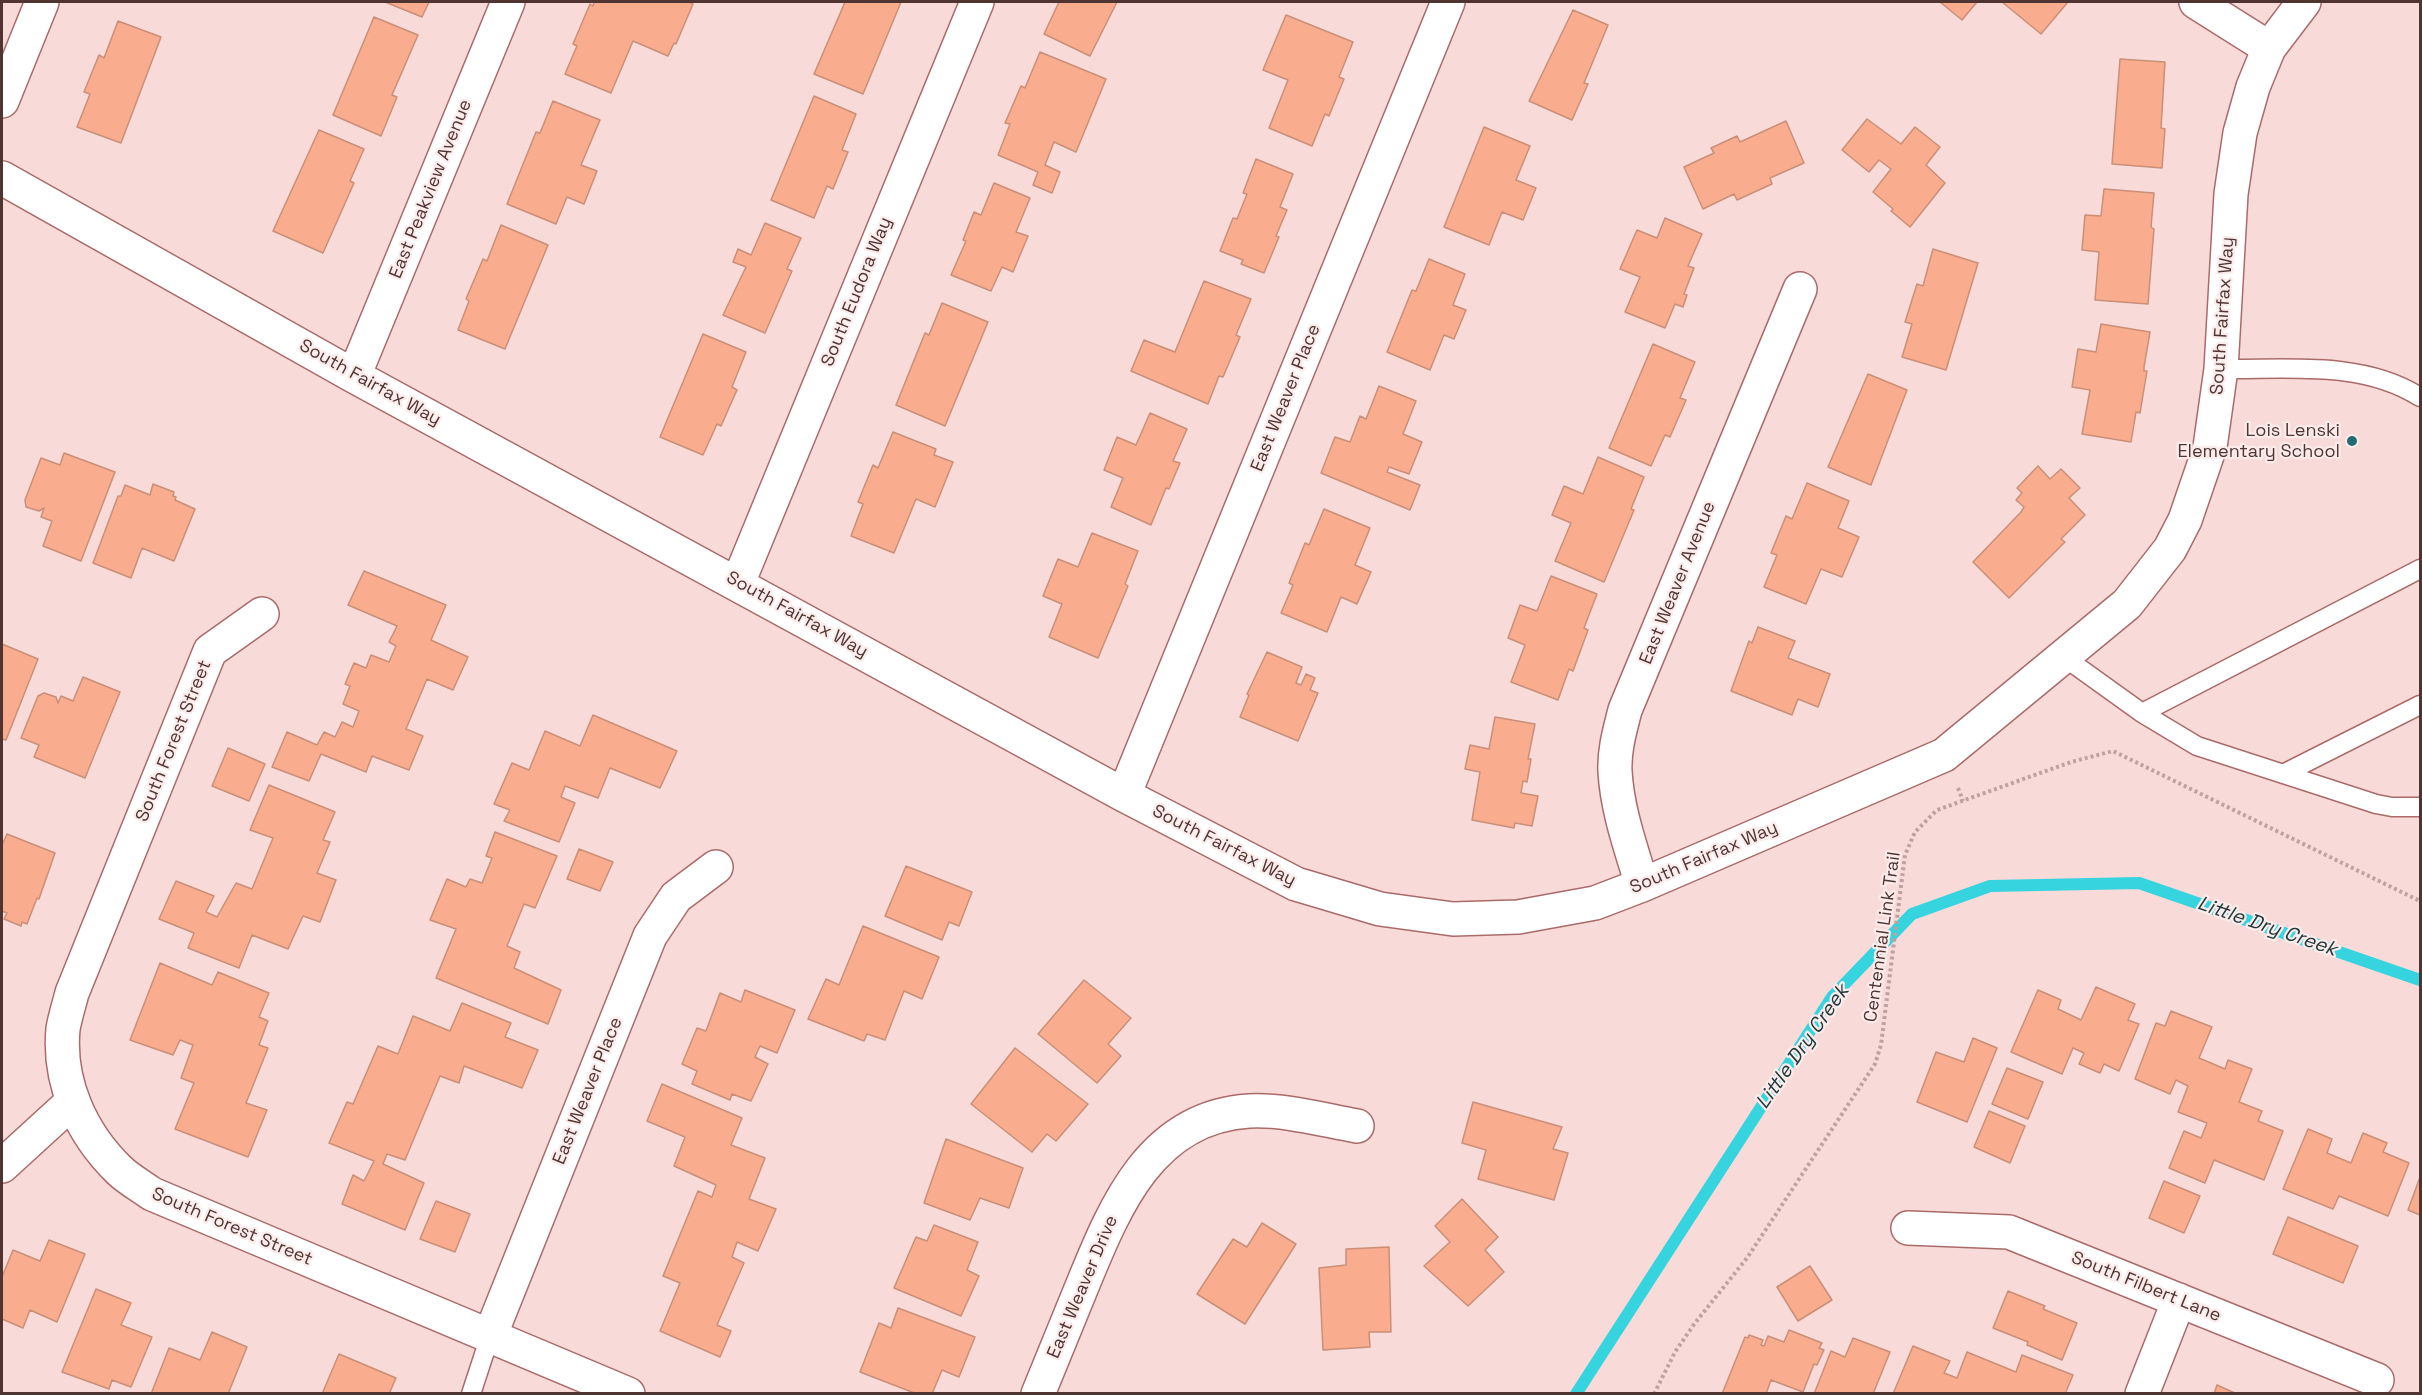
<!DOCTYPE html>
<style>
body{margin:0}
#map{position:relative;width:2422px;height:1395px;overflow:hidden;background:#f8dbd9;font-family:"Space Grotesk",sans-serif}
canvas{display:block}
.frame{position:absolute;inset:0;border:3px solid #4f3432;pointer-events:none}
</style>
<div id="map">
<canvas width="2422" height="1395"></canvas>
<div class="frame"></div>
</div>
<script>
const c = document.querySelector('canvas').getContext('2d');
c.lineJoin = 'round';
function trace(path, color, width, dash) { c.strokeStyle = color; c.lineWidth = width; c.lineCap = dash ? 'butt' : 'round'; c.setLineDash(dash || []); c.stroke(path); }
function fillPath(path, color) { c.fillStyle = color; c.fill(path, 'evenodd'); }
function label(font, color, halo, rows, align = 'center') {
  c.font = font + ' "Space Grotesk",sans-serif'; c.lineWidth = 4.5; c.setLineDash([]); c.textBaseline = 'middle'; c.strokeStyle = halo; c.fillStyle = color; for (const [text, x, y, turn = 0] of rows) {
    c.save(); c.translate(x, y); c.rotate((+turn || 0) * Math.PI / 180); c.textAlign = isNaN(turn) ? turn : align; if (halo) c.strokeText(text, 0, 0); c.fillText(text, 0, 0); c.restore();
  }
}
const stream = new Path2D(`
 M1576 1394 1832 997 1912 914 1990 886 2139 883 2420 980`);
const building = new Path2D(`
 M385 2H429L422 17Z
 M594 2H689L693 4 676 44 674 43 668 56 633 41 611 93 565 74 577 46 573 44 590 4 593 6Z
 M845 2H901L863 94 814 74Z
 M1059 2H1117L1090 56 1044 34Z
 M1940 2H1977L1962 20Z
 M2002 2H2068L2041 34Z
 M1573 10 1608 25 1584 83 1588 84 1572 120 1529 101Z
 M1286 15 1353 42 1339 77 1344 79 1329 116 1325 114 1312 146 1269 128 1288 80 1263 70Z
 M374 17 418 35 392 95 397 97 381 136 333 115Z
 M118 21 161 37 121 143 77 127 90 94 84 92 99 55 104 58Z
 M1040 52 1106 79 1076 152 1054 142 1045 165 1060 172 1052 193 1033 185 1038 172 998 155 1010 124 1005 123 1021 86 1025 88Z
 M2120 59 2165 62 2161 128 2165 129 2162 168 2112 164Z
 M814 96 856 114 842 150 848 152 833 189 827 186 814 218 771 200Z
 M553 101 600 120 581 165 597 171 584 204 567 197 556 224 507 204 536 132 540 133Z
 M1867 119 1901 144 1915 127 1940 147 1926 165 1945 183 1910 227 1891 211 1893 209 1873 192 1891 169 1879 160 1869 172 1842 150Z
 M1786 121 1804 163 1770 178 1772 184 1737 200 1734 194 1703 209 1684 167 1714 153 1711 148 1737 136 1740 142Z
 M1484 127 1530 146 1516 180 1536 188 1523 220 1502 212 1489 245 1444 227Z
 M319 130 364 149 350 181 354 183 323 253 273 231Z
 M1256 159 1293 174 1280 207 1287 210 1276 236 1279 237 1264 273 1241 264 1243 260 1220 251 1233 218 1237 219 1247 194 1243 193Z
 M994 183 1030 198 1016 232 1028 236 1013 272 1002 267 991 291 951 275 966 241 963 240 974 212 981 215Z
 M2104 189 2154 193 2151 227 2154 229 2148 304 2095 300 2099 252 2082 250 2085 215 2101 216Z
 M1665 218 1702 234 1688 266 1694 268 1684 294 1687 295 1683 307 1675 304 1665 328 1625 312 1640 277 1620 269 1637 230 1657 238Z
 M765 223 801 238 787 269 792 271 765 333 723 315 746 267 733 262 738 249 751 255Z
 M501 225 548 245 505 349 458 330 469 301 466 299 483 259 487 261Z
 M1933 249 1978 263 1946 370 1902 357 1912 324 1905 322 1917 284 1923 286Z
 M1429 259 1465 274 1453 305 1466 310 1454 339 1444 335 1430 370 1387 352 1412 290 1416 291Z
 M1204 281 1251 299 1236 335 1240 337 1223 377 1219 376 1208 404 1131 371 1144 340 1175 352Z
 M942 303 988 322 945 426 896 405 925 333 929 335Z
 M2101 324 2150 332 2144 367V371H2147L2140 413 2136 412 2131 442 2082 434 2090 390 2072 387 2078 349 2096 352Z
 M703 334 746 352 732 387 737 390 721 426 717 424 703 455 660 437Z
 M1653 344 1695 362 1680 398 1686 400 1670 437 1665 435 1651 466 1609 448Z
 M1868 374 1907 390 1871 485 1828 467Z
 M1379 386 1416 401 1403 434 1422 442 1409 474 1389 467 1387 472 1420 485 1410 510 1321 473 1335 437 1350 442 1360 416 1366 419Z
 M1150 413 1187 429 1173 461 1180 463 1169 489 1166 488 1151 525 1111 507 1123 478 1104 470 1117 437 1136 445Z
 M893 432 936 449 934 455 953 462 935 507 916 499 894 553 851 536 863 504 858 502 873 465 878 468Z
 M64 453 115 472 81 561 43 546 52 521 41 517 44 508 39 511 26 507 25 500 41 458 60 465Z
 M1598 457 1644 477 1631 509 1634 510 1604 582 1555 561 1571 523 1552 515 1564 486 1583 494Z
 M2038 466 2050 479 2061 469 2080 488 2069 498 2085 515 2061 539 2065 542 2009 598 1973 562 2021 512 2024 507 2016 500 2022 493 2017 488Z
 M1807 483 1849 501 1838 528 1859 537 1842 577 1821 569 1806 604 1764 587 1777 555 1771 553 1786 516 1792 519Z
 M153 484 174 492 173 496 176 497 175 500 195 509 174 561 142 548 131 578 93 563 118 496H121L125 485 150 495Z
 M1324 509 1370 528 1355 565 1371 572 1357 604 1341 597 1327 632 1281 613 1293 585 1289 583 1305 543 1309 545Z
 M1092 533 1138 551 1125 584 1128 586 1098 658 1049 637 1062 604 1043 596 1058 559 1078 567Z
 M364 571 446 605 431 640 468 657 453 690 427 679 406 729 423 736 409 770 372 756 366 772 321 754 309 781 272 767 287 732 317 745 324 732 335 737 342 722 353 727 359 711 343 704 350 686 345 684 354 663 366 668 371 655 389 662 396 646 389 642 397 626 348 605Z
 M1551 576 1597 594 1584 628 1588 630 1573 671 1569 669 1558 700 1511 682 1525 645 1508 638 1520 605 1537 611Z
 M1758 627 1795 641 1788 658 1830 674 1818 707 1798 699 1792 715 1731 691 1749 641 1752 643Z
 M2 644 38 659 6 740 2 739Z
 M1267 652 1302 667 1296 683 1301 685 1306 674 1315 678 1310 690 1318 693 1298 741 1240 717 1249 695 1247 694Z
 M83 677 120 692 85 778 34 757 39 745 21 738 38 696 44 693 56 697 58 703 61 696 73 701Z
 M593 715 677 751 660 788 610 768 598 798 565 786 561 797 575 803 559 842 504 821 510 810 494 804 512 763 529 770 545 731 580 746Z
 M1495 717 1535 724 1528 759H1531L1527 782 1523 781 1521 793 1538 796 1532 826 1515 823 1514 828 1472 820 1480 772 1465 769 1470 745 1489 749Z
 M228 748 265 764 249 801 212 786Z
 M269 785 335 812 323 840 330 842 317 873 336 880 320 922 303 916 288 949 252 935 239 968 188 948 194 933 159 919 176 881 214 896 206 912 217 917 236 883 252 889 273 838 250 830Z
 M495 832 557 856 535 908 524 904 507 946 520 952 514 968 561 990 548 1024 436 978 456 929 430 920 447 879 466 887 470 879 482 883 492 858 486 856Z
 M7 834 55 853 39 899 37 898 27 924 22 922 21 926 4 919 7 913 2 911V845Z
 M579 849 613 862 600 891 567 879Z
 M906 866 972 892 959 926 949 922 942 940 885 916Z
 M863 926 939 957 922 999 904 991 885 1040 867 1034 864 1041 808 1019 826 979 839 985Z
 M160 963 212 985 218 972 269 993 259 1017 268 1021 259 1045 268 1048 246 1103 267 1110 248 1157 175 1129 194 1083 181 1078 193 1045 180 1040 173 1055 130 1040Z
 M1084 980 1131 1018 1108 1044 1121 1056 1097 1083 1038 1034Z
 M2096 987 2135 1004 2128 1020 2139 1024 2119 1071 2104 1064 2100 1073 2079 1064 2084 1053 2073 1048 2062 1074 2011 1052 2038 990 2061 1000 2058 1009 2081 1020Z
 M745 990 795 1010 777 1053 760 1046 755 1057 768 1064 751 1101 732 1094 730 1100 692 1084 697 1071 682 1064 697 1028 706 1031 720 993 741 1002Z
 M462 1003 511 1023 505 1037 538 1050 522 1088 464 1066 459 1083 440 1076 405 1160 387 1154 383 1164 424 1183 405 1230 342 1204 353 1175 364 1181 374 1161 329 1143 347 1102 353 1104 378 1046 398 1054 413 1016 450 1031Z
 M2171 1011 2212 1027 2199 1058 2225 1069 2228 1060 2252 1069 2239 1102 2262 1111 2258 1121 2283 1131 2264 1180 2214 1160 2205 1183 2169 1168 2184 1131 2201 1138 2207 1123 2178 1112 2188 1086 2176 1080 2170 1094 2135 1079 2156 1023 2165 1026Z
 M1973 1038 1997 1048 1967 1122 1917 1102 1936 1052 1964 1062Z
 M1015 1048 1088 1104 1056 1141 1047 1134 1032 1152 971 1104Z
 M2007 1068 2043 1082 2028 1119 1992 1104Z
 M662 1084 742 1118 731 1145 765 1158 749 1199 776 1209 758 1251 737 1242 732 1257 744 1263 717 1325 731 1331 720 1357 660 1331 680 1283 663 1276 698 1191 712 1197 716 1185 674 1166 685 1137 647 1121Z
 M1473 1102 1562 1127 1553 1149 1568 1153 1554 1200 1478 1179 1486 1150 1462 1143Z
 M1989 1111 2025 1126 2010 1163 1974 1147Z
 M2308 1129 2332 1139 2327 1153 2351 1163 2363 1133 2387 1143 2383 1152 2409 1163 2388 1216 2339 1196 2333 1209 2283 1189Z
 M946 1139 1023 1168 1009 1208 980 1198 970 1220 924 1203Z
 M2420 1177V1215L2408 1210Z
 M2164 1181 2200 1196 2184 1233 2149 1218Z
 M1462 1199 1498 1237 1485 1250 1504 1272 1468 1306 1424 1266 1450 1242 1435 1226Z
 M436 1201 470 1214 455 1252 420 1239Z
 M2288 1217 2358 1246 2343 1283 2273 1254Z
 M1262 1223 1296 1244 1245 1324 1197 1294 1233 1239 1247 1247Z
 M934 1225 978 1242 967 1270 979 1276 961 1316 894 1288 916 1237 927 1241Z
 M49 1240 85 1254 57 1322 30 1310 23 1328 2 1319V1277L13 1250 40 1261Z
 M1389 1247 1391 1332H1369L1370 1347 1323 1350 1319 1268 1346 1265V1249Z
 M1810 1266 1832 1300 1798 1321 1777 1287Z
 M96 1289 131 1303 121 1325 152 1337 131 1387 112 1380 109 1389 62 1372Z
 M2008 1291 2045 1306 2043 1309 2077 1323 2062 1360 2027 1345 2028 1342 1993 1328Z
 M898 1308 975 1337 959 1377 942 1370 932 1394H917L860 1372 879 1323 891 1328Z
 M1789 1330 1822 1343 1819 1348 1824 1350 1817 1365 1814 1364 1803 1392 1771 1380 1766 1394H1722L1745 1337 1748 1338 1749 1335 1763 1340 1761 1345 1764 1346 1768 1336 1784 1342Z
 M212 1332 247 1347 228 1394H151L169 1348 200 1360Z
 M1853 1338 1890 1352 1873 1394H1814L1831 1351 1845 1357Z
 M1913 1346 1950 1361 1944 1373 1957 1378 1967 1352 2016 1372 2022 1355 2073 1375 2065 1394H1893Z
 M339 1354 396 1378 389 1394H322Z
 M2217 1385 2237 1394H2214Z`);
const path = new Path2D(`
 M1958 788 1963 801
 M1654 1394 1675 1352 1695 1323 1747 1258 1875 1064 1881 1045 1905 855 1915 832 1937 810 2071 762 2113 751 2420 901`);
const lane = new Path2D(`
 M2221 369C2288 370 2362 360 2420 397
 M2064 657 2142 713 2197 746 2376 804 2392 807H2420
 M2142 713 2420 569
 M2283 774 2420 705
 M471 1394 490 1336`);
const street = new Path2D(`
 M2196 2 2269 48
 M2 101 42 2
 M2 178 354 376 1124 795 1296 884 1380 909 1453 919 1518 917 1595 903 1642 885 1944 755 2127 604 2170 549 2185 520 2210 447 2221 369 2231 194 2240 133 2253 87 2269 48 2304 2
 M354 376 508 2
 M738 583 977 2
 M262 614 210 651 72 993C69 1005 65 1017 63 1029 58 1082 81 1133 119 1170 128 1179 141 1186 152 1194L628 1394
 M1124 795 1448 2
 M1642 885C1631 848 1617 810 1615 771 1614 750 1620 730 1625 710L1800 289
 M2 1166 72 1102
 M1908 1228 2009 1232 2377 1380
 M490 1336 650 936 676 897 716 867
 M1038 1394C1053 1357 1068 1320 1083 1284 1115 1206 1151 1117 1249 1111 1284 1109 1323 1120 1357 1126
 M2142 1394 2179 1300`);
const markers = [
 [2352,441,6,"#226d73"]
];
const streetNames = [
 ["East Peakview Avenue",431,189,-68],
 ["South Eudora Way",857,292,-68],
 ["South Fairfax Way",2223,316,-86],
 ["South Fairfax Way",370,383,29],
 ["East Weaver Place",1286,398,-68],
 ["East Weaver Avenue",1678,583,-68],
 ["South Fairfax Way",797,615,29],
 ["South Forest Street",174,741,-68],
 ["South Fairfax Way",1224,846,27],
 ["South Fairfax Way",1704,858,-23],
 ["Centennial Link Trail",1883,937,-82],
 ["East Weaver Place",588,1091,-68],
 ["South Forest Street",232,1227,23],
 ["East Weaver Drive",1083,1287,-67],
 ["South Filbert Lane",2146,1287,22]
];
const poiNames = [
 ["Lois Lenski",2340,431],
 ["Elementary School",2340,452]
];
const waterNames = [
 ["Little Dry Creek",2267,927,19],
 ["Little Dry Creek",1803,1047,-55]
];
trace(stream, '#35d4df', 12);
fillPath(building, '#f9ac8e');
trace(building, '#ca8f78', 1.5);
trace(lane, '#a96b69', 21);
trace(street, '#a96b69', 36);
trace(path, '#bea2a0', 4, [3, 3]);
trace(lane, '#fff', 18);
trace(street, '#fff', 33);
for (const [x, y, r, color] of markers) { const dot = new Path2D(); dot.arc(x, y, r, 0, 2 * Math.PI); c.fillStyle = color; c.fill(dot); trace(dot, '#fbeceb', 2); }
label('18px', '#4f3432', '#fbeceb', streetNames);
label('18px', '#4f3432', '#fbeceb', poiNames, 'right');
label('italic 20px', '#213a3c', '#fbeceb', waterNames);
</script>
